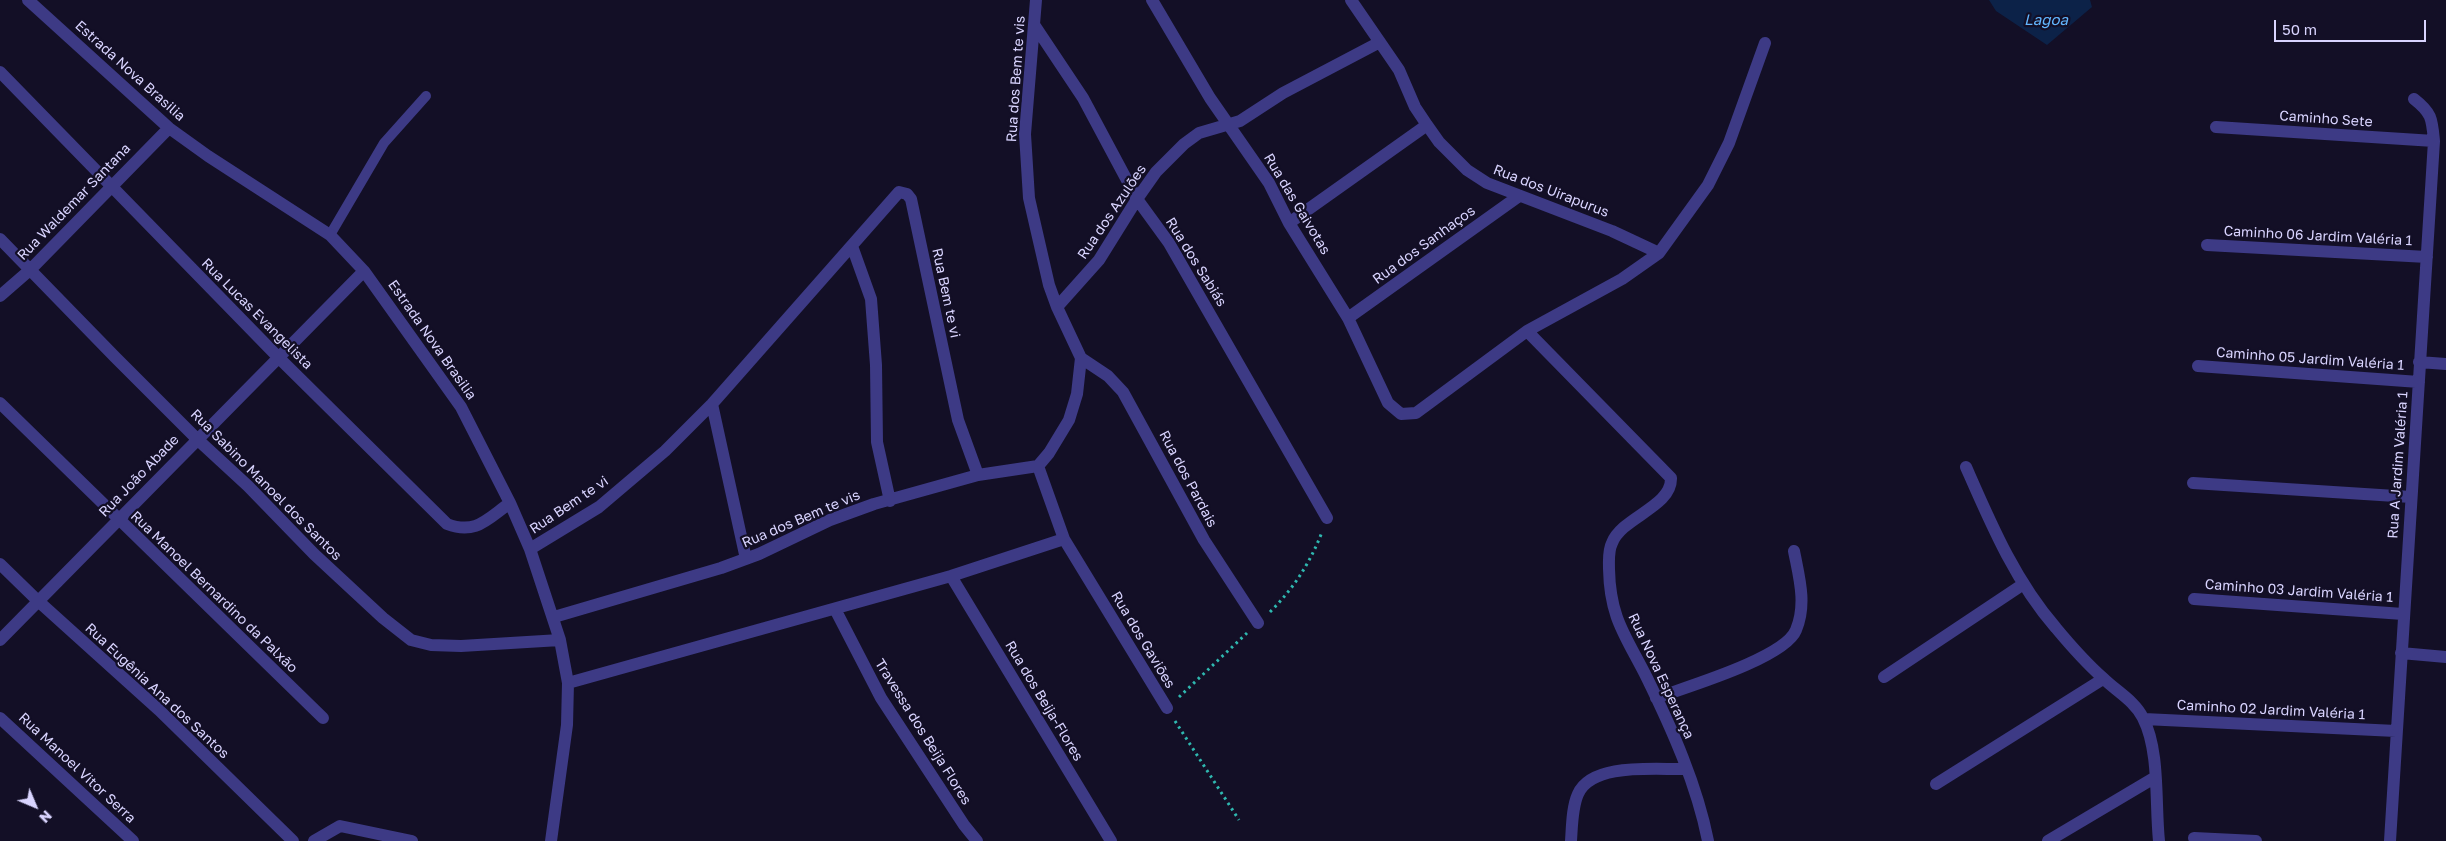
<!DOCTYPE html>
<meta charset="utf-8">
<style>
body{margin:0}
#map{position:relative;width:2446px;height:841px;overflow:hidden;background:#130f26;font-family:"Golos Text",sans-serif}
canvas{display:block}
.north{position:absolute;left:10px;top:781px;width:50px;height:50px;-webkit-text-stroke:4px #130f26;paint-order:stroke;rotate:135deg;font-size:14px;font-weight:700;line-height:20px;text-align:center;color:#d9d4ff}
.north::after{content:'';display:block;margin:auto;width:18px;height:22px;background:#d9d4ff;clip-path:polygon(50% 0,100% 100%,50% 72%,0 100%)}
.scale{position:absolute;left:2274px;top:20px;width:152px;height:22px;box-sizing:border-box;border:2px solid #d9d4ff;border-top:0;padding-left:6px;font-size:15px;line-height:18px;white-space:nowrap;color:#d9d4ff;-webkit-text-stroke:4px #130f26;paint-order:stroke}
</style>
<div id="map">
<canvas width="2446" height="841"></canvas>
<div class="north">N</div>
<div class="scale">50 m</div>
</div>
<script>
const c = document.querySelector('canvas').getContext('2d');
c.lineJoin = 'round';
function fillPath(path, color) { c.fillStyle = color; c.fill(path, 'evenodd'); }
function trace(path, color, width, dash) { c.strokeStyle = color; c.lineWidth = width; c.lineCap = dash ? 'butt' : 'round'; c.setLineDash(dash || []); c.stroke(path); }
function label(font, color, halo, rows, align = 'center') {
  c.font = font + ' "Golos Text",sans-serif'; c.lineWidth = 4.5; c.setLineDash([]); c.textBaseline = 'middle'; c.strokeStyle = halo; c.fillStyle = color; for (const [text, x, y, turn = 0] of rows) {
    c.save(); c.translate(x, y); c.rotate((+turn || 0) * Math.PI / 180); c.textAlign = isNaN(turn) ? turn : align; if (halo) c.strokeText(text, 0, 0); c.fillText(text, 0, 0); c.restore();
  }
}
const water = new Path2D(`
 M1989 0H2090L2092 7 2047 45 1996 11Z`);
const path = new Path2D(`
 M1270 612C1294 588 1310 563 1322 532
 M1179 697 1247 633
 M1175 721 1239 820`);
const lane = new Path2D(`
 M330 235 384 143 426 96`);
const street = new Path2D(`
 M28 0 169 128 208 156 330 235 364 271 461 407 510 503 530 549 560 640 568 683 567 725 551 841
 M1152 0 1210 98 1269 183 1289 223 1348 318 1388 403 1401 414 1416 413 1527 331 1622 279 1659 253 1708 185 1729 143 1765 43
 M1351 0 1399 70 1415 107 1427 125 1439 142 1467 170 1487 183 1612 231 1659 253
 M1035 26 1083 98 1137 199 1169 243 1327 518
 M0 72 278 357 447 524C476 535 487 519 510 503
 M2216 127 2434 141
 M1289 223 1427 125
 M0 239 115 357 197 439 248 486 314 554 383 618 411 640 431 645 461 646 560 640
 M2207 245 2427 257
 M852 246 871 299 876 365 877 442 890 501
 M0 296 31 269 169 128
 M1057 307 1099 260 1137 199 1156 172 1184 144 1199 133 1240 121 1283 93 1380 42
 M1348 318 1519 196
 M1527 331 1671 478C1672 507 1622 517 1612 543 1608 551 1609 560 1609 569 1610 619 1626 636 1647 678 1672 729 1697 785 1708 841
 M1081 358 1108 376 1123 392 1204 540 1258 623
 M2419 362 2446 364
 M2198 366 2419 382
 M0 403 323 718
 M712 404 746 559
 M1038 466 1064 539 1167 708
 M1966 467C1991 524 2015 581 2056 628 2071 646 2086 663 2103 678 2116 691 2135 701 2143 718 2160 751 2155 803 2159 841
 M2193 483 2411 497
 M530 549 599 507 665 451 712 404 899 192 907 194 911 199 958 420 978 475
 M0 564 37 600 159 710 293 841
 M951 576 1111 841
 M2194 599 2403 614
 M835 609 881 698 964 825 977 841
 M554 617 721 568 759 554 830 520 874 504 978 475 1038 466 1049 453 1069 420 1077 394 1081 358 1057 307 1049 285 1029 198 1025 134 1036 0
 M0 640 364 271
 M2401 653 2446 657
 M1884 677 2022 585
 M568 683 951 576 1064 539
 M1656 698C1686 687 1785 658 1796 630 1807 604 1799 577 1794 551
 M0 718 133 841
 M2144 719 2396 731
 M1936 784 2103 679
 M2194 838 2256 841
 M314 841 340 826 412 841
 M1571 841C1572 827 1572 807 1578 794 1592 762 1656 770 1686 769
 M2048 841 2154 778
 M2390 841 2434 141C2432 119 2432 113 2414 99`);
const streetNames = [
 ["Estrada Nova Brasilia",130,71,42],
 ["Rua dos Bem te vis",1016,79,-86],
 ["Caminho Sete",2326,119,4],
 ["Rua dos Uirapurus",1551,191,21],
 ["Rua Waldemar Santana",74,202,-46],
 ["Rua das Gaivotas",1297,204,59],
 ["Rua dos Azulões",1112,212,-56],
 ["Caminho 06 Jardim Valéria 1",2318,236,3],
 ["Rua dos Sanhaços",1424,245,-36],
 ["Rua dos Sabiás",1196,262,58],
 ["Rua Bem te vi",946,293,78],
 ["Rua Lucas Evangelista",257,314,45],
 ["Estrada Nova Brasilia",432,340,55],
 ["Caminho 05 Jardim Valéria 1",2310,359,4],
 ["Rua A Jardim Valéria 1",2398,465,-86],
 ["Rua João Abade",139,476,-46],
 ["Rua dos Pardais",1188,479,62],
 ["Rua Sabino Manoel dos Santos",266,485,45],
 ["Rua Bem te vi",569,505,-34],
 ["Rua dos Bem te vis",801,519,-23],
 ["Caminho 03 Jardim Valéria 1",2299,591,4],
 ["Rua Manoel Bernardino da Palxão",214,592,44],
 ["Rua dos Gaviões",1143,640,59],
 ["Rua Nova Esperança",1661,676,65],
 ["Rua Eugênia Ana dos Santos",157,691,43],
 ["Rua dos Beija-Flores",1044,701,59],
 ["Caminho 02 Jardim Valéria 1",2271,710,3],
 ["Travessa dos Beija Flores",923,732,58],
 ["Rua Manoel Vitor Serra",77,768,43]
];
const waterNames = [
 ["Lagoa",2046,20]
];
fillPath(water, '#0c2248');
trace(path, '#2fb8b0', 3, [2.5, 4]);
trace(lane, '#3d3a85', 10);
trace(street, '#3d3a85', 12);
label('14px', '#d9d4ff', '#130f26', streetNames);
label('italic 15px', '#62b6ff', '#130f26', waterNames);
</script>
